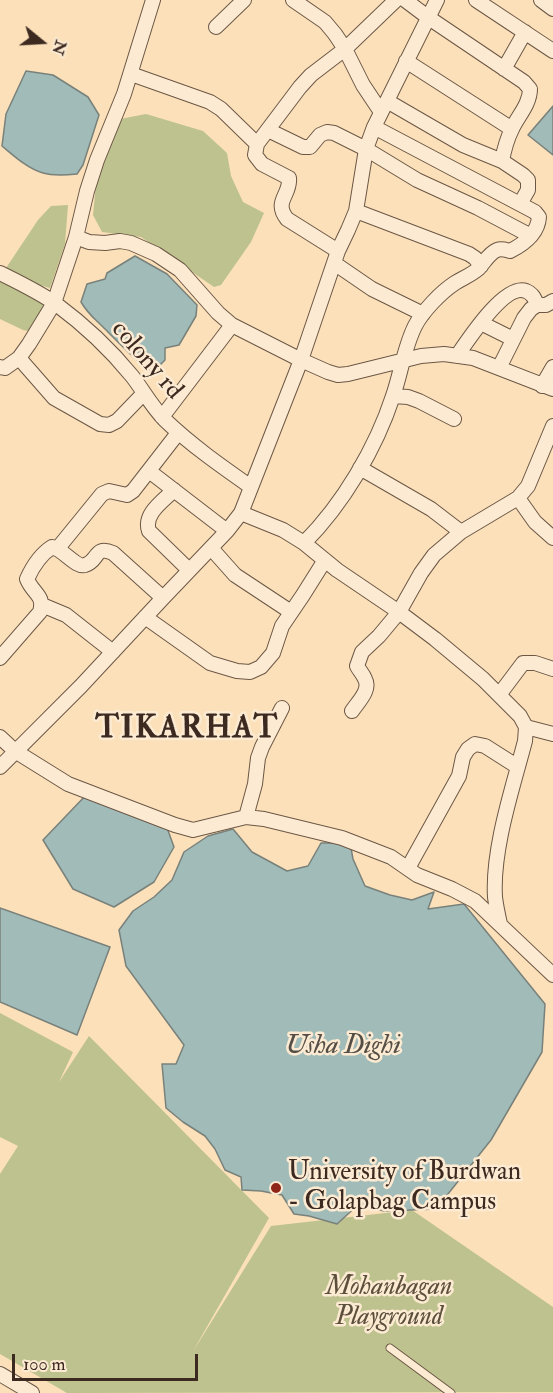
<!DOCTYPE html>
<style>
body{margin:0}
#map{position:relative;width:553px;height:1393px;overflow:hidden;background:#fbe0b9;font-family:"IM FELL Double Pica",serif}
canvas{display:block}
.north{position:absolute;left:12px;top:12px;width:60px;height:60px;-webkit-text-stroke:4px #fcebd2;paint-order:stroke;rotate:108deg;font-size:16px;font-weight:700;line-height:24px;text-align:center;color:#3c2920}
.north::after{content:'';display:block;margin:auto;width:21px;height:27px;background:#3c2920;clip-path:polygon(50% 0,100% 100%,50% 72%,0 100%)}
.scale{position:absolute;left:12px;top:1354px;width:186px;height:27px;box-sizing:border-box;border:3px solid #3c2920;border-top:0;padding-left:8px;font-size:18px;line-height:21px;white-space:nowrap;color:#3c2920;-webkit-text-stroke:4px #fcebd2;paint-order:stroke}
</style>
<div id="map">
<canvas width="553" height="1393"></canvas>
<div class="north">N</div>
<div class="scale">100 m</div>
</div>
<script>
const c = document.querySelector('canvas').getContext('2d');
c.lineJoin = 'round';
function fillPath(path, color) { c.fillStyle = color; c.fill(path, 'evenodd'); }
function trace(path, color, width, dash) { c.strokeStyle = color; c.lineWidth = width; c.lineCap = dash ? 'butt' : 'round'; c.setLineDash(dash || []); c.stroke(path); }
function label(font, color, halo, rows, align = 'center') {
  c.font = font + ' "IM FELL Double Pica",serif'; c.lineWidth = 5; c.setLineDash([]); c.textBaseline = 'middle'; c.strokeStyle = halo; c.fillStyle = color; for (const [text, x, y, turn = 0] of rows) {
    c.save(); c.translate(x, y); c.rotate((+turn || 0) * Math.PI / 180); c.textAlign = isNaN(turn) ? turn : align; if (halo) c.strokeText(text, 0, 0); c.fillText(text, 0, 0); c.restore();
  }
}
const green = new Path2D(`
 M146 114 203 131 227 153 231 176 243 202 264 213 251 242 221 285 214 287 141 237 102 232 93 215 96 184 120 119Z
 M68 205 65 244 50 288 39 285 6 268 38 220 51 206Z
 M0 274 51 303 34 332 23 330 0 319Z
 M0 1013 73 1052 59 1082 89 1036 269 1218 192 1353 271 1226 412 1210 553 1307V1392L67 1393 0 1354V1174L18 1146 0 1137Z`);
const water = new Path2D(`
 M26 71 53 75 88 97 99 115 83 165 77 174C67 175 53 176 43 173 28 169 14 156 2 146L6 114Z
 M553 106V155L528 135Z
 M135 256 167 274 197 305 196 316 179 345 165 348V360L152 373C134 359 119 343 103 327 93 317 88 314 81 302L87 284 105 279 107 273Z
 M88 793 166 825 174 847 154 882 114 907 73 889 43 840Z
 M233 829 252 852 287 871 308 866 321 843H339L351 848 353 859 365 886 390 895 412 900 434 892 428 909 464 904 545 1004 542 1052 491 1140 436 1209 384 1211 359 1204 337 1224 309 1216 294 1214 282 1195 261 1191 242 1190 241 1177 225 1170 215 1149 205 1136 183 1122 166 1108 162 1064H176L184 1045 126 966 119 930 133 911 154 897 172 880 184 852 208 836Z
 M0 908 110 947 77 1035 0 1002Z`);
const service = new Path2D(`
 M390 1348 451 1393`);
const minor = new Path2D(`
 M293 0 325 22 335 34 345 49 363 85 381 112
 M405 0 429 18 524 82 530 89C530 104 518 116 512 129 507 139 504 150 502 161L523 175 528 180V190L520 204
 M476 0 553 51
 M541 0 553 9
 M216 27 244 0
 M406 61 512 129
 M504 69 525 32
 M131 74 210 102 221 109 257 144
 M387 101 463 145 502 161
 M268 130 303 147H310L320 135 327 132 334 133 366 149 417 180 478 208 531 236
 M356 211 469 254 475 258 481 266
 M76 237 89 242 105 243 120 241 131 243 156 254 180 270 218 313 232 325 301 360 328 372 338 375 348 374 421 356 444 354 473 358 553 389
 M338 251 287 219C273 201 291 195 289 178L262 164 255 155 257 144 300 87 311 75 345 49 396 0
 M334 263 372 289 423 314
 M0 273C18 282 39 292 56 304 83 324 110 349 132 376 143 390 152 407 165 420 191 445 221 466 251 487
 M481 323 513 339
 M457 356C468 340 505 283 526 291 533 294 535 299 537 305
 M19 358 54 398 100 424 109 425 117 421 144 393
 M0 367 5 368 19 358 29 344 54 303 76 237 87 191 97 160 124 94 153 0
 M499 368 524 318 531 309 537 305H546L553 301
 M542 386 553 367
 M393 396 408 397 419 401 454 419
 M162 417 232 325
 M360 468 431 509 461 532
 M149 471 227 531
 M174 490C163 501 143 514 149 531L189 570
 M518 498 535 522 553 538
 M241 513 283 530 304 543 337 570 399 612 435 639 483 679 520 716 526 727 525 741C513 787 492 849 495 897 496 906 498 915 500 924
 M304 543C343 504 376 448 393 396 401 373 404 348 415 326 422 312 441 292 455 283 463 278 471 275 478 269 484 263 489 253 497 250 502 248 506 250 510 251 524 244 538 233 539 217L535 212 374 127
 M58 548 102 494 109 491 127 495 133 491 178 433
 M211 548 235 575 291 612
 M42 605 66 615 113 652
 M145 617 210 663 237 671 250 672 261 667 273 653 282 626 303 595 325 560
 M0 658 40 612C45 595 33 594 27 579 32 568 41 554 52 547 63 549 76 568 85 565 99 561 94 545 113 553L163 598
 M499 695 523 663H535L553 669
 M352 711C358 702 371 690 365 679 363 674 359 670 357 666L362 652 379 636 399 612 421 573 434 555 461 532 518 498 528 486 553 426
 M526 727 553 734
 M0 737 15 751 68 784 175 825 193 830 246 817 264 819 342 838 391 857 417 875 452 889 475 901 553 975
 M0 767 81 686 163 598 227 531 241 513 301 360 338 251 348 230 356 211 366 149 374 127 437 0
 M246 817 255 784 258 758 262 747 282 708
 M408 868 459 776 463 757 468 749 475 744 485 746 518 767
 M0 1374 32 1393`);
const markers = [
 [276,1188,6,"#8f2418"]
];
const streetNames = [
 ["colony rd",146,361,49]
];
const poiNames = [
 ["University of Burdwan",288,1173],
 ["- Golapbag Campus",288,1203]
];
const parkNames = [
 ["Mohanbagan",389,1288],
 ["Playground",389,1318]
];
const waterNames = [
 ["Usha Dighi",343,1047]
];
const districtNames = [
 ["TIKARHAT",187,730]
];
fillPath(green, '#bec28f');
fillPath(water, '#a1bbb8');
trace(water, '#79817b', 1.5);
trace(service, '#6c5746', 9);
trace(minor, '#6c5746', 16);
trace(service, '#fcebd2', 7);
trace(minor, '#fcebd2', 14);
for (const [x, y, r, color] of markers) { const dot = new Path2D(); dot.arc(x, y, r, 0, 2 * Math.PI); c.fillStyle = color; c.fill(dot); trace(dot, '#fcebd2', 2); }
label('26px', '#3c2920', '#fcebd2', streetNames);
label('26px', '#3c2920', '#fcebd2', poiNames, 'left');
label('italic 26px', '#5c4f3c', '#fcebd2', parkNames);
label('italic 27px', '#554e46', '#fcebd2', waterNames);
c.letterSpacing = '1.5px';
label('bold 32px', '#3c2920', '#fcebd2', districtNames);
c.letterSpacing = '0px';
</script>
